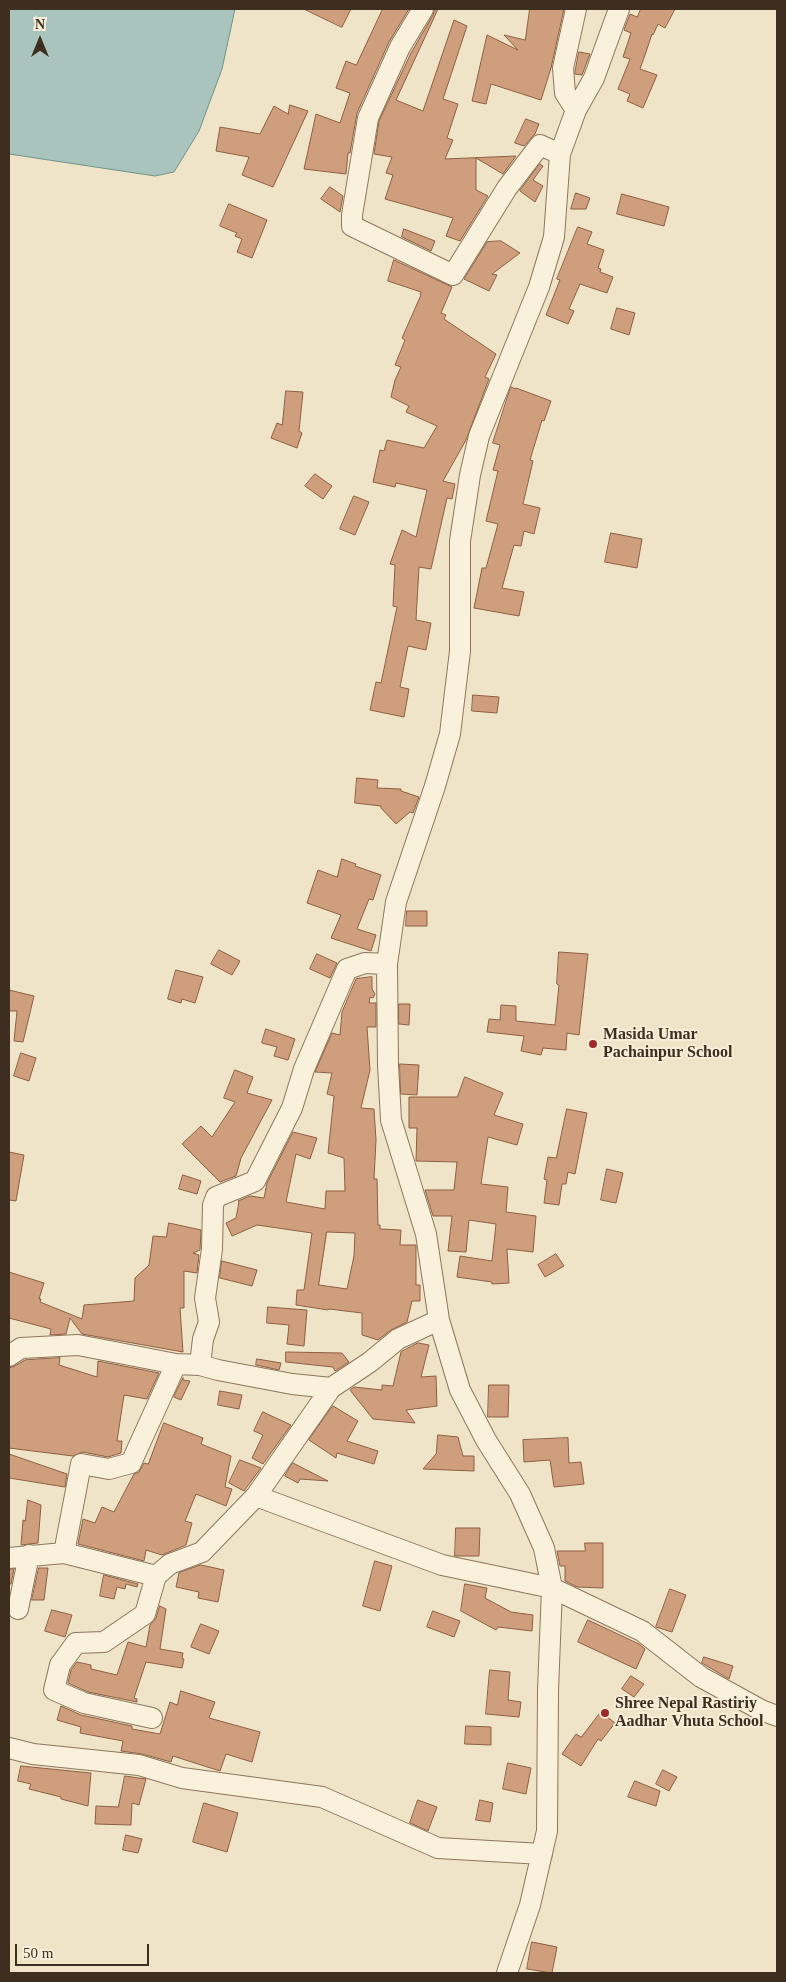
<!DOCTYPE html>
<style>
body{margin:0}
#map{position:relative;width:786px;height:1982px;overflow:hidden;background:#f0e4c8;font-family:"Times New Roman",serif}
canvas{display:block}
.frame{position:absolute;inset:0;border:10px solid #3d2e20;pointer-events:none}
.north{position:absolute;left:15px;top:15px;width:50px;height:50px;-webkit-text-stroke:4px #f7eed8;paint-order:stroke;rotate:0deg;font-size:14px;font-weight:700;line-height:20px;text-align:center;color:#3d2e20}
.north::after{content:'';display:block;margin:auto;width:18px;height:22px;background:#3d2e20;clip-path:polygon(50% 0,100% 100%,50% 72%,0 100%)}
.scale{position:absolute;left:15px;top:1944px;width:134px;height:22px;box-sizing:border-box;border:2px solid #3d2e20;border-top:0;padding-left:6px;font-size:15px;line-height:18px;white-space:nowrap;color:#3d2e20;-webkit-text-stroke:4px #f7eed8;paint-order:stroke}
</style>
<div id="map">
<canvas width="786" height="1982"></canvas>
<div class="frame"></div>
<div class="north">N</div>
<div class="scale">50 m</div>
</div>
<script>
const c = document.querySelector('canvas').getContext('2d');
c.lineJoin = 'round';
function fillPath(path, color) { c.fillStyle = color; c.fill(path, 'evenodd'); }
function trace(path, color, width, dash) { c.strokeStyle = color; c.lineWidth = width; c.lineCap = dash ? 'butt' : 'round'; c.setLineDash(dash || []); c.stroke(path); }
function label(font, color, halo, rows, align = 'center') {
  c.font = font + ' "Times New Roman",serif'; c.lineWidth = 4; c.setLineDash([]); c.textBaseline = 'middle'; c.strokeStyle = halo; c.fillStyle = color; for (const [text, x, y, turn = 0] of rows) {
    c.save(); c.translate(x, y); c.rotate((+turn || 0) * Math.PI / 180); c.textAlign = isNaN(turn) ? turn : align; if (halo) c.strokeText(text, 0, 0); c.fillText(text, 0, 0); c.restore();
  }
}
const water = new Path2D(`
 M9 9H235L222 69 199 131 174 172 155 176 9 154Z`);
const building = new Path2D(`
 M304 9H351L342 27Z
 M383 9H409L389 42 357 113 350 153H348L346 174 304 169 316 114 340 123 350 93 336 88 346 61 356 65Z
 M435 9H438L396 100 423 111 454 20 467 26 443 99 458 104 447 138 453 140 445 159 516 156 503 174 476 158V190L488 196 460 241 446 236 453 218 385 199 393 175 386 173 392 157 374 154 379 121 411 53 433 15Z
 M530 9H564L551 68 541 100 491 84 486 104 472 101 487 35 518 50 504 35 525 40Z
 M641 9H675L665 28 658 24 653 35 652 34 646 52 640 69 657 75 643 108 627 101 630 94 618 89 630 59 623 57 631 33 624 30 630 14 637 17Z
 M579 52 590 54 582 75 575 74Z
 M290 105 308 111 273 187 242 175 249 157 216 151 220 127 260 134 274 106 288 114Z
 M526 119 539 124 535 134 524 146 515 143Z
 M540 164 543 166 533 180 543 186 535 202 520 191Z
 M330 187 343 196 340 212 321 199Z
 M576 193 590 198 586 209H571Z
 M622 194 669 207 664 226 617 214Z
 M229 204 267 220 252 258 237 252 242 239 235 236 237 233 220 226Z
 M578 227 592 232 587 244 604 250 598 268 601 269 600 272 613 277 607 293 580 284 569 309 574 311 568 324 546 315 560 280 557 279Z
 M404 229 435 241 431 251 402 237Z
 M501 241 520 253 492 274 497 275 489 291 464 279 487 242Z
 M394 260 452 287 441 313 446 315 444 319 496 354 485 377 489 379 466 440 443 481 455 484 452 499 447 498 431 569 419 567 416 620 431 623 426 650 408 646 400 687 409 689 404 717 370 710 376 682 381 683 397 607 393 606 395 565 390 564 402 530 416 537 427 490 396 483 395 487 373 482 380 450 384 451 387 440 424 448 437 426 406 412 409 406 391 397 395 380 401 367 395 365 405 340 402 338 421 295 420 294 421 292 388 281Z
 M617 308 635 313 629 335 611 329Z
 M511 387 516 389V388L551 401 544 421 542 420 530 460 533 461 523 504 540 508 534 534 524 531 521 546 514 545 502 588 524 592 519 616 474 608 482 568H486L498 524 486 521 498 471 493 470 500 445 493 443Z
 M286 391 303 392 299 431 302 433 297 448 271 438 277 423 282 425Z
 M315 474 332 486 323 499 305 486Z
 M354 496 369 502 355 535 340 529Z
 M611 533 642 539 637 568 605 562Z
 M473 695 499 697 497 713 472 711Z
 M357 778 378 780 377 788 401 789V791L419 797 413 813 410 812 396 824 381 808V806L355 803Z
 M342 859 356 864 355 866 381 875 373 900 369 899 357 929 376 935 371 951 331 938 341 915 307 903 318 870 337 877Z
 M407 911H427V926H406Z
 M219 950 240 961 232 975 211 964Z
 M559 952 588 954 579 1035 567 1033 566 1050 543 1048 541 1055 521 1051 524 1036 487 1032 489 1019 500 1020 501 1005 516 1006V1021L555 1025 559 985 557 984Z
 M317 954 337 963 330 978 310 969Z
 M176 970 203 977 195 1003 182 999 181 1003 168 999Z
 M372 977V989L375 994 373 998 370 997 369 1003H376V1027H367L370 1070 361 1108 374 1109 376 1140 374 1179H377L378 1225H380V1229L401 1230 400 1245H416V1285H420V1301H412L407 1322 391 1330 378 1340 362 1335V1313L329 1309 328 1310 296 1305 297 1290H304L312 1233 257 1225 232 1236 226 1223 236 1218 239 1202 238 1201 250 1196 264 1198 267 1183 293 1132 317 1138 310 1159 296 1154 286 1202 325 1209 326 1191H345L344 1158 328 1153 334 1096 327 1094 332 1073 315 1072 332 1033 340 1035 342 1012 356 979ZM327 1232 355 1233 354 1256 347 1289 319 1285Z
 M9 990 34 996 23 1042 14 1041 17 1011H9Z
 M399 1004H410L409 1025 399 1024Z
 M266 1029 295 1039 288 1060 274 1056 277 1047 262 1043Z
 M21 1053 36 1058 29 1081 14 1076Z
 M400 1064 419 1065 417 1095 401 1094Z
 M235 1070 253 1077 247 1093 272 1100 241 1158 236 1176 220 1182 182 1144 201 1126 212 1137 235 1102 224 1098Z
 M465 1077 503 1093 494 1115 523 1124 517 1145 488 1137 481 1184 508 1187 506 1212 536 1216 533 1252 507 1249 509 1283 492 1284V1282L457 1277 460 1256 492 1261 496 1224 469 1220 466 1252 448 1251 452 1216H433L425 1190H454L457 1162 416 1161 417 1128H409V1097H457Z
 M567 1109 587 1113 575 1174 568 1172 566 1184H562L559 1205 544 1203 547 1180 544 1179 548 1157 556 1158Z
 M9 1152 24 1155 16 1201 9 1200Z
 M607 1169 623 1173 616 1203 601 1200Z
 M183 1175 201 1181 197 1194 179 1189Z
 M169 1223 201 1230 200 1250 193 1253 199 1255 197 1273 184 1271V1308H180L183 1352 82 1334 70 1318 66 1334 50 1335 51 1329 9 1318V1272L44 1283 39 1299H41L40 1302 82 1319 84 1305 134 1301 135 1278 149 1265 153 1236 166 1237Z
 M556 1254 564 1266 545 1277 538 1265Z
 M222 1261 257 1270 252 1286 220 1278Z
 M268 1307 307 1310 304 1346 287 1344 289 1325 267 1323Z
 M418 1343 429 1345 421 1377 436 1376 437 1406 406 1410 415 1423 373 1419 350 1390 354 1387 382 1390V1385L393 1386 401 1352Z
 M286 1352 342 1353 349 1362 335 1371 333 1367 286 1362Z
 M60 1358 59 1365 97 1377 98 1361 159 1373 147 1399 124 1395 117 1441H122L121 1453 108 1457 83 1452 73 1456 9 1448V1368L15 1366 25 1360Z
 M257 1359 281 1363 279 1370 256 1365Z
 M183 1378V1380L190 1381 181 1400 174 1397Z
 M489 1385H509L508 1417H488Z
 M220 1391 242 1395 239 1409 218 1405Z
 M333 1406 358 1421 347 1441 378 1451 374 1464 337 1453 336 1458 309 1440Z
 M263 1412 291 1425 263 1464 252 1458 263 1435 254 1431Z
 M164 1423 203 1438 201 1444 231 1456 225 1487 232 1489 226 1506 196 1494 185 1521 192 1523 186 1545 162 1555 146 1550 144 1561 78 1544 83 1519 95 1523 102 1507 114 1512 134 1474 139 1472 144 1463 148 1464Z
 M438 1435 458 1437 463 1456H474V1471L423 1469 436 1454Z
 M568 1438 569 1463 581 1462 584 1484 554 1487 550 1460 524 1462 523 1440Z
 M9 1454 67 1474 65 1487 9 1478Z
 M240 1460 261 1468 244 1491 229 1483Z
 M293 1463 328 1481 300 1479 298 1483 285 1476Z
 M28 1500 41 1505 38 1543 21 1545 23 1520 25 1521Z
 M456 1528H480L479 1556H455Z
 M585 1543H603V1588L577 1587 565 1581V1566H560L557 1551H585Z
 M375 1561 392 1566 380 1611 363 1606Z
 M201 1565 224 1570 218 1602 198 1598 199 1592 176 1587 179 1573Z
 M39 1568H48L44 1600H32Z
 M14 1569 11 1584H9V1570Z
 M104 1575 138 1584 137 1587 126 1584 125 1589 117 1587 114 1599 100 1596Z
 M465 1584 487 1588 485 1598 511 1612 533 1615 532 1631 498 1627 496 1630 461 1611Z
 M670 1589 686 1595 672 1632 656 1627Z
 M160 1606 166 1609 160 1649 183 1653 182 1658 184 1659 182 1668 146 1662 134 1698 137 1699V1702L88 1692 68 1683 71 1670 77 1662 91 1665V1669L117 1675 128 1642 146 1647 150 1625 156 1618Z
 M52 1610 72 1615 65 1637 45 1631Z
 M433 1611 460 1621 454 1637 427 1627Z
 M588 1620 639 1644 645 1649 636 1669 578 1642Z
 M201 1624 219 1631 209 1654 191 1647Z
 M704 1657 733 1666 729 1679 702 1663Z
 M490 1670 510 1672 508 1700 521 1702 519 1717 486 1714Z
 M631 1676 644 1684 634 1697 622 1689Z
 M181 1691 215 1702 209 1718 260 1732 252 1762 226 1754 220 1771 173 1756 171 1762 142 1754 121 1751 123 1741 80 1733 81 1727 57 1720 61 1706 81 1715 132 1726V1729L160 1734 170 1702 177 1705Z
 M601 1712 615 1723 601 1741 598 1739 581 1766 562 1754 576 1734 581 1737Z
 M466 1726 491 1727V1745L465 1744Z
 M508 1763 531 1768 526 1794 503 1789Z
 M21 1766 91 1773 88 1806 61 1799V1797L29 1789 31 1784 18 1781Z
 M663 1770 677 1777 669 1791 656 1784Z
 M125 1776 146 1779 139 1805 132 1803 131 1825 95 1824 96 1806 118 1807Z
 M635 1781 660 1791 656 1806 628 1797Z
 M418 1800 437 1807 428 1831 410 1823Z
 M480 1800 493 1803 490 1822 476 1820Z
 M204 1803 238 1813 227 1852 193 1842Z
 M126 1835 142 1839 138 1853 123 1850Z
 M532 1942 557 1947 552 1973 527 1969Z`);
const minor = new Path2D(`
 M423 9 400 47 368 118 352 215V226L453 275 507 188 540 145 560 154
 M576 9 563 68 565 93 576 110
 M9 1356 21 1348 78 1345 176 1364 200 1365 218 1370 292 1384 331 1388
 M200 1365 203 1339 209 1322 205 1298 212 1249 213 1205 216 1197 255 1181 292 1108 304 1069 347 969 365 963 387 964
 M256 1496 442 1565 552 1588 642 1631 701 1677 761 1710 777 1716
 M64 1553 81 1464 109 1469 131 1463 176 1364
 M9 1558 64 1553 156 1576 170 1564 202 1552 256 1496 331 1388 370 1362 398 1339 439 1320
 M18 1609 29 1555
 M152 1718 84 1703 54 1690 60 1665 76 1643 104 1642 145 1614 156 1576
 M9 1748 33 1754 139 1765 182 1778 322 1797 438 1848 542 1854
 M507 1973 530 1905 547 1831 548 1691 552 1588 544 1548 520 1494 486 1440 460 1390 439 1320 426 1234 391 1120 388 1065 387 964 396 902 435 786 450 734 460 651V541L470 475 479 436 539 287 554 237 560 154 576 110 594 78 619 9`);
const markers = [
 [593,1044,5,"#9e2a2b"],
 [605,1713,5,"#9e2a2b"]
];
const poiNames = [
 ["Masida Umar",603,1035],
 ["Pachainpur School",603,1053],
 ["Shree Nepal Rastiriy",615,1704],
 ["Aadhar Vhuta School",615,1722]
];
fillPath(water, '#a9c4bc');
trace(water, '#6f938a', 1);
fillPath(building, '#cf9f7d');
trace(building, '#8d5f41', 1);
trace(minor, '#8d765c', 22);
trace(minor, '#faf1dc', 20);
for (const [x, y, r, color] of markers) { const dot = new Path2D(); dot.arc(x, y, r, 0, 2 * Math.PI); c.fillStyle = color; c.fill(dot); trace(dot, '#f7eed8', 2); }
label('bold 16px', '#3d2e20', '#f7eed8', poiNames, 'left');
</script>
